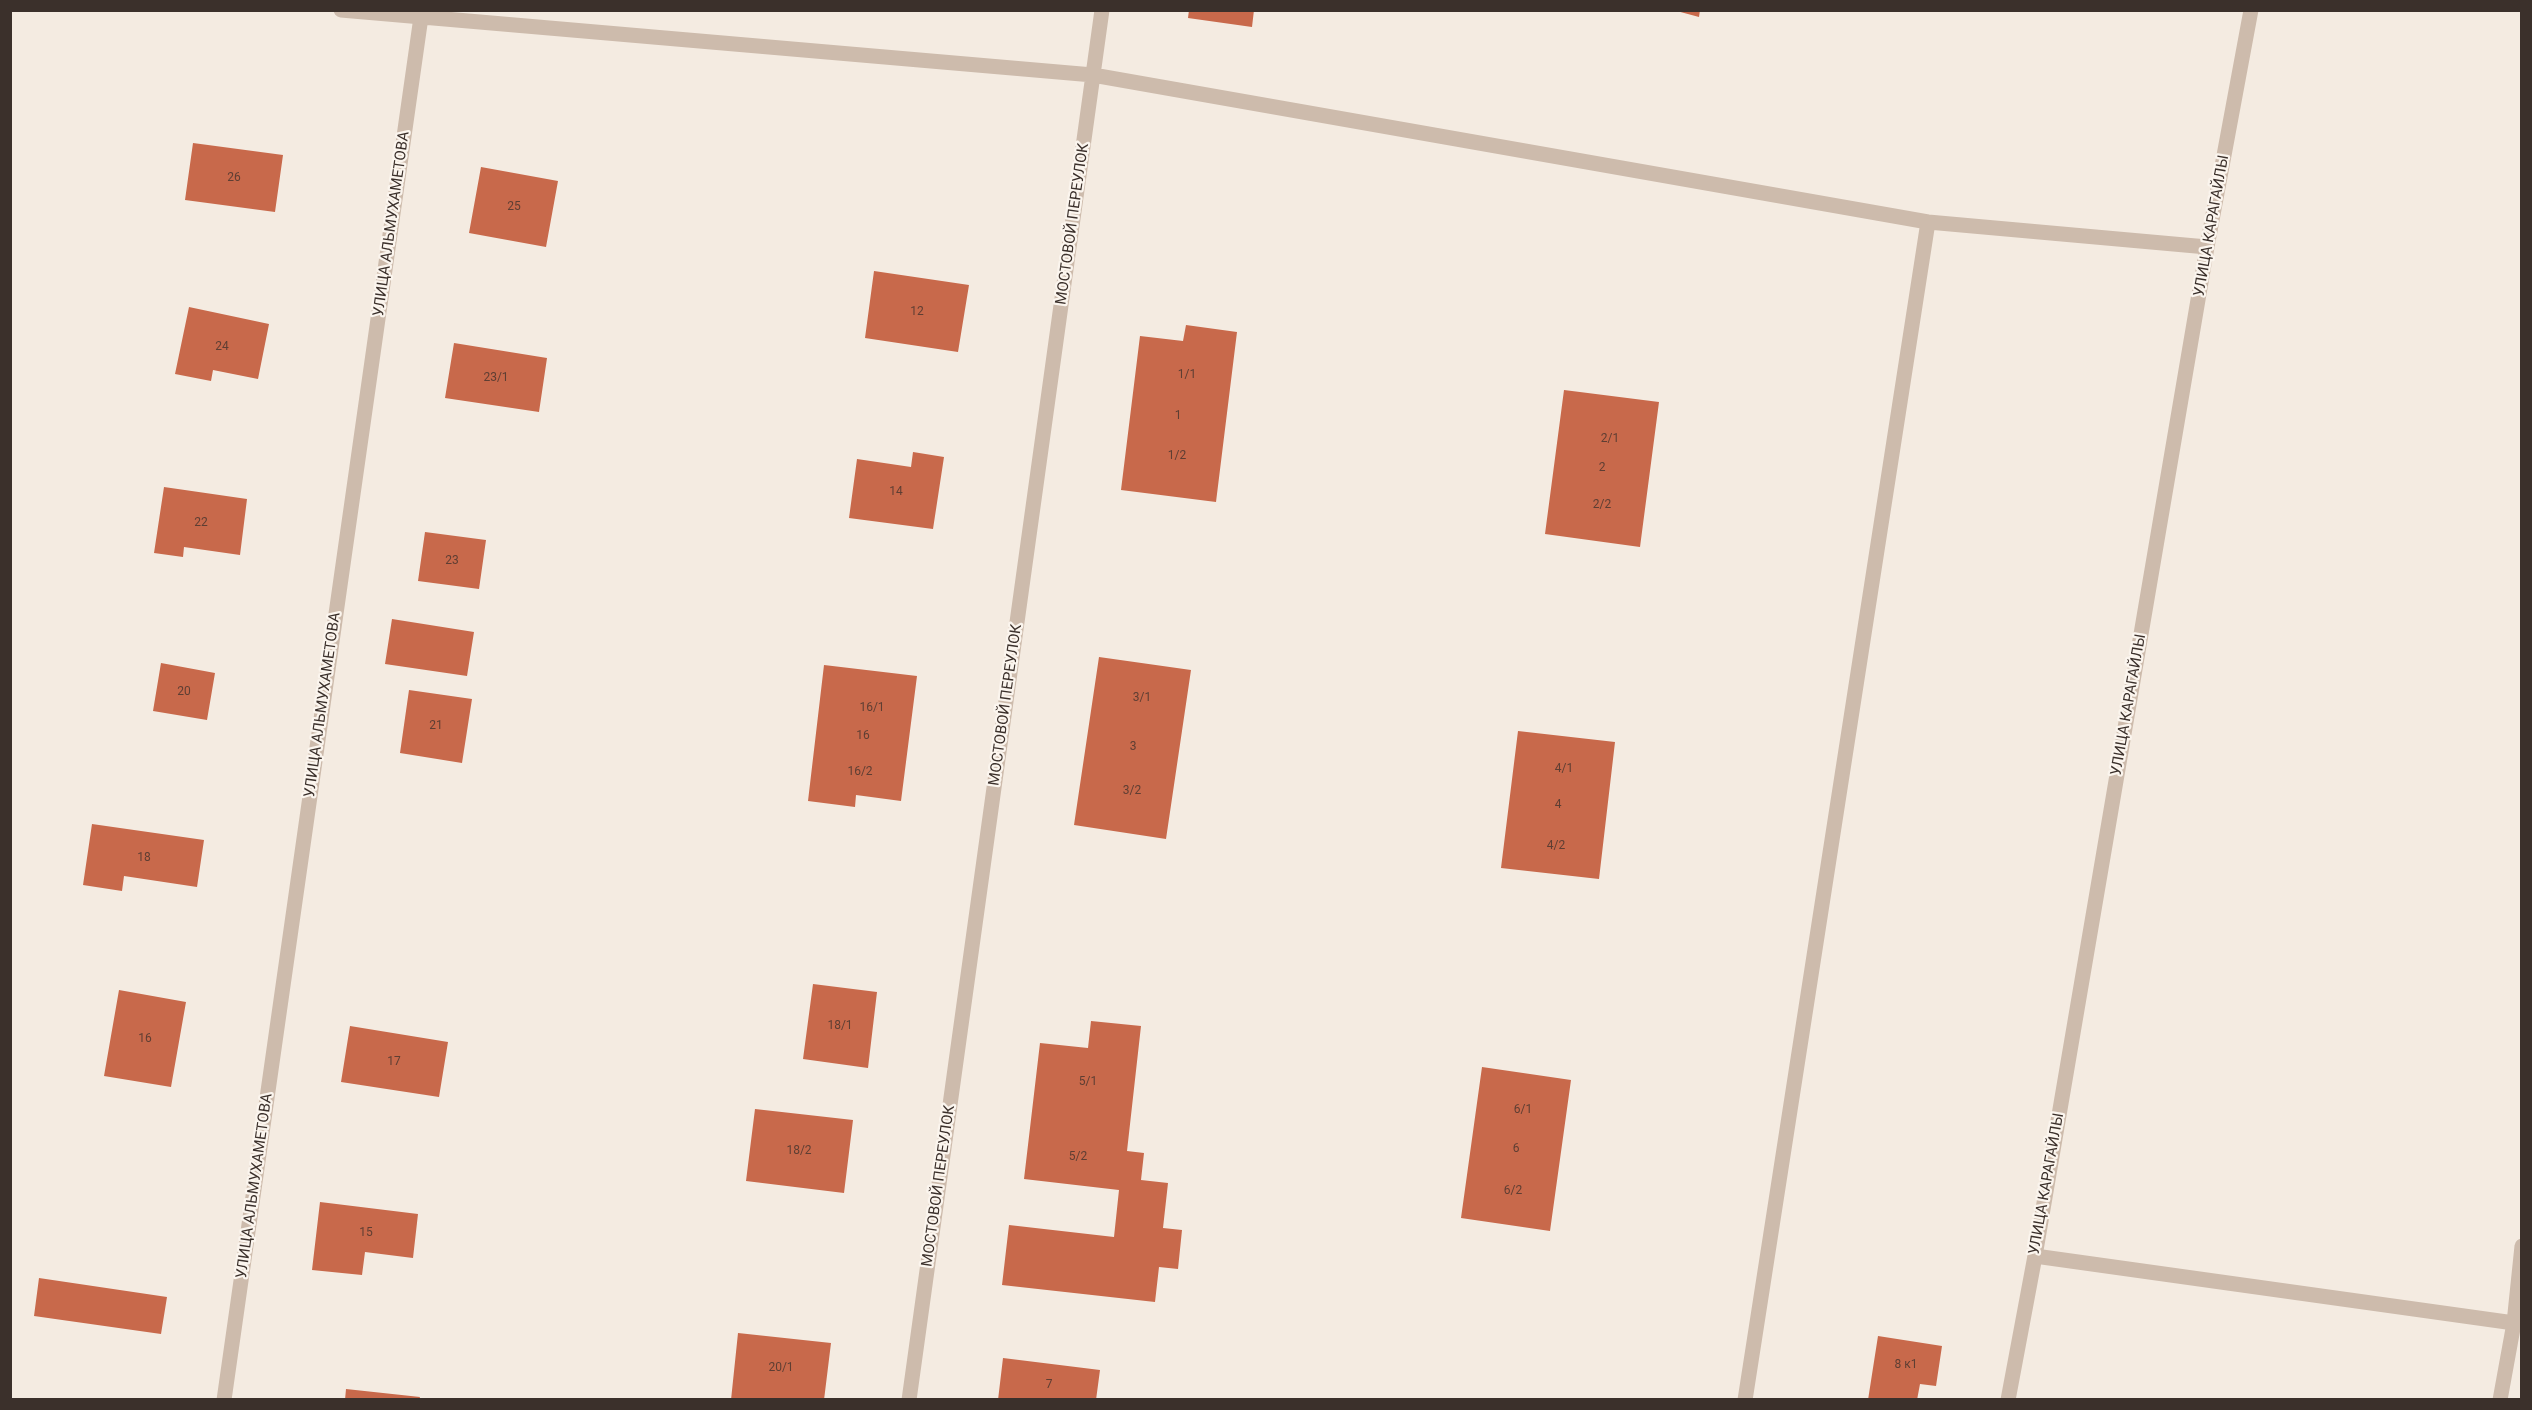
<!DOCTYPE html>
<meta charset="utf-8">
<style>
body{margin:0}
#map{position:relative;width:2532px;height:1410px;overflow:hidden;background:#f4ebe1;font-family:Roboto,sans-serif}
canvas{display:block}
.frame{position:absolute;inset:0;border:12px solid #3b302b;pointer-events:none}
</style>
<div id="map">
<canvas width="2532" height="1410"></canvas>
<div class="frame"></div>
</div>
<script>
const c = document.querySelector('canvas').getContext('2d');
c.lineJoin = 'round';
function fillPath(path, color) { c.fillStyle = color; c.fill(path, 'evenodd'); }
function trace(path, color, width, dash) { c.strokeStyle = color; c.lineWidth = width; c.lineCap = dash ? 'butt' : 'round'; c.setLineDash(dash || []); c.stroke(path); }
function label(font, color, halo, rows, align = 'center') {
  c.font = font + ' Roboto,sans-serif'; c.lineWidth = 4.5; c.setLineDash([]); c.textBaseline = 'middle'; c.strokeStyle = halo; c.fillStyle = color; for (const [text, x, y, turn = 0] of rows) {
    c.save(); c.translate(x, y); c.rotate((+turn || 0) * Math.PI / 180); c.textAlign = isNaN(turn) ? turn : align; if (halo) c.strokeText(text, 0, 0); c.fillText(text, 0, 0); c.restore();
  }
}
const building = new Path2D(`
 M1189 10H1254L1252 27 1188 18Z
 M1673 10H1700L1699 17Z
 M193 143 283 155 275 212 185 200Z
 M481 167 558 181 546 247 469 233Z
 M874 271 969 285 958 352 865 338Z
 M189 307 269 324 258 379 213 370 211 381 175 374Z
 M1186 325 1237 332 1216 502 1121 490 1140 336 1183 341Z
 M454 343 547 358 539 412 445 398Z
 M1564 390 1659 402 1640 547 1545 534Z
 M913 452 944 457 933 529 849 518 857 459 911 467Z
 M164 487 247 499 240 555 184 547 183 557 154 553Z
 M425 532 486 540 479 589 418 581Z
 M392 619 474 632 467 676 385 664Z
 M1099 657 1191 670 1166 839 1074 825Z
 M161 663 215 673 207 720 153 711Z
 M824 665 917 676 901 801 856 795 855 807 808 801Z
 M409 690 472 699 462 763 400 753Z
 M1518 731 1615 742 1599 879 1501 868Z
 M92 824 204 840 197 887 124 876 122 891 83 885Z
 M813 984 877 992 868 1068 803 1059Z
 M119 990 186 1002 171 1087 104 1076Z
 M1091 1021 1141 1026 1127 1151 1144 1153 1141 1180 1168 1183 1163 1228 1182 1230 1178 1269 1159 1267 1155 1302 1002 1285 1009 1225 1114 1237 1119 1190 1024 1179 1040 1043 1088 1048Z
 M350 1026 448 1042 439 1097 341 1082Z
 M1482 1067 1571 1080 1550 1231 1461 1218Z
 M755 1109 853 1120 844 1193 746 1181Z
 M320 1202 418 1214 413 1258 365 1252 362 1275 312 1270Z
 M39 1278 167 1297 161 1334 34 1316Z
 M738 1333 831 1343 824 1400H731Z
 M1878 1336 1942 1346 1936 1386 1920 1384 1917 1400H1868Z
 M1003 1358 1100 1370 1096 1400H998Z
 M346 1389 420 1397 419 1400H345Z`);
const minor = new Path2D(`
 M341 10 1093 75 1928 222 2207 247
 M2035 1256 2514 1323
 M224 1400 422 10
 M909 1400 1102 10
 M1745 1400 1928 222
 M2500 1400 2514 1323 2522 1246`);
const tertiary = new Path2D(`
 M2008 1400 2035 1256 2207 247 2251 10`);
const numberNames = [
 ["26",234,178],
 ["25",514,207],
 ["12",917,312],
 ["24",222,347],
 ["1/1",1187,375],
 ["23/1",496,378],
 ["1",1178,416],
 ["2/1",1610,439],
 ["1/2",1177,456],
 ["2",1602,468],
 ["14",896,492],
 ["2/2",1602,505],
 ["22",201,523],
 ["23",452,561],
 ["20",184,692],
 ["3/1",1142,698],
 ["16/1",872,708],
 ["21",436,726],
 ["16",863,736],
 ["3",1133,747],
 ["4/1",1564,769],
 ["16/2",860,772],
 ["3/2",1132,791],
 ["4",1558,805],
 ["4/2",1556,846],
 ["18",144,858],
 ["18/1",840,1026],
 ["16",145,1039],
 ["17",394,1062],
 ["5/1",1088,1082],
 ["6/1",1523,1110],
 ["6",1516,1149],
 ["18/2",799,1151],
 ["5/2",1078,1157],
 ["6/2",1513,1191],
 ["15",366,1233],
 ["8 к1",1906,1365],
 ["20/1",781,1368],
 ["7",1049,1385]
];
const streetNames = [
 ["УЛИЦА АЛЬМУХАМЕТОВА",392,224,-82],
 ["МОСТОВОЙ ПЕРЕУЛОК",1073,224,-82],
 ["УЛИЦА КАРАГАЙЛЫ",2212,226,-80],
 ["УЛИЦА АЛЬМУХАМЕТОВА",323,705,-82],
 ["МОСТОВОЙ ПЕРЕУЛОК",1006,705,-82],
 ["УЛИЦА КАРАГАЙЛЫ",2129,705,-80],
 ["УЛИЦА КАРАГАЙЛЫ",2047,1184,-80],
 ["УЛИЦА АЛЬМУХАМЕТОВА",255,1186,-82],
 ["МОСТОВОЙ ПЕРЕУЛОК",939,1186,-82]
];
fillPath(building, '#c8694b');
trace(minor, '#cdbbac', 15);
trace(tertiary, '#cdbbac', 15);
label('12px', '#5e3e33', null, numberNames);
label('15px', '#3b302b', '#fbf5ee', streetNames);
</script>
